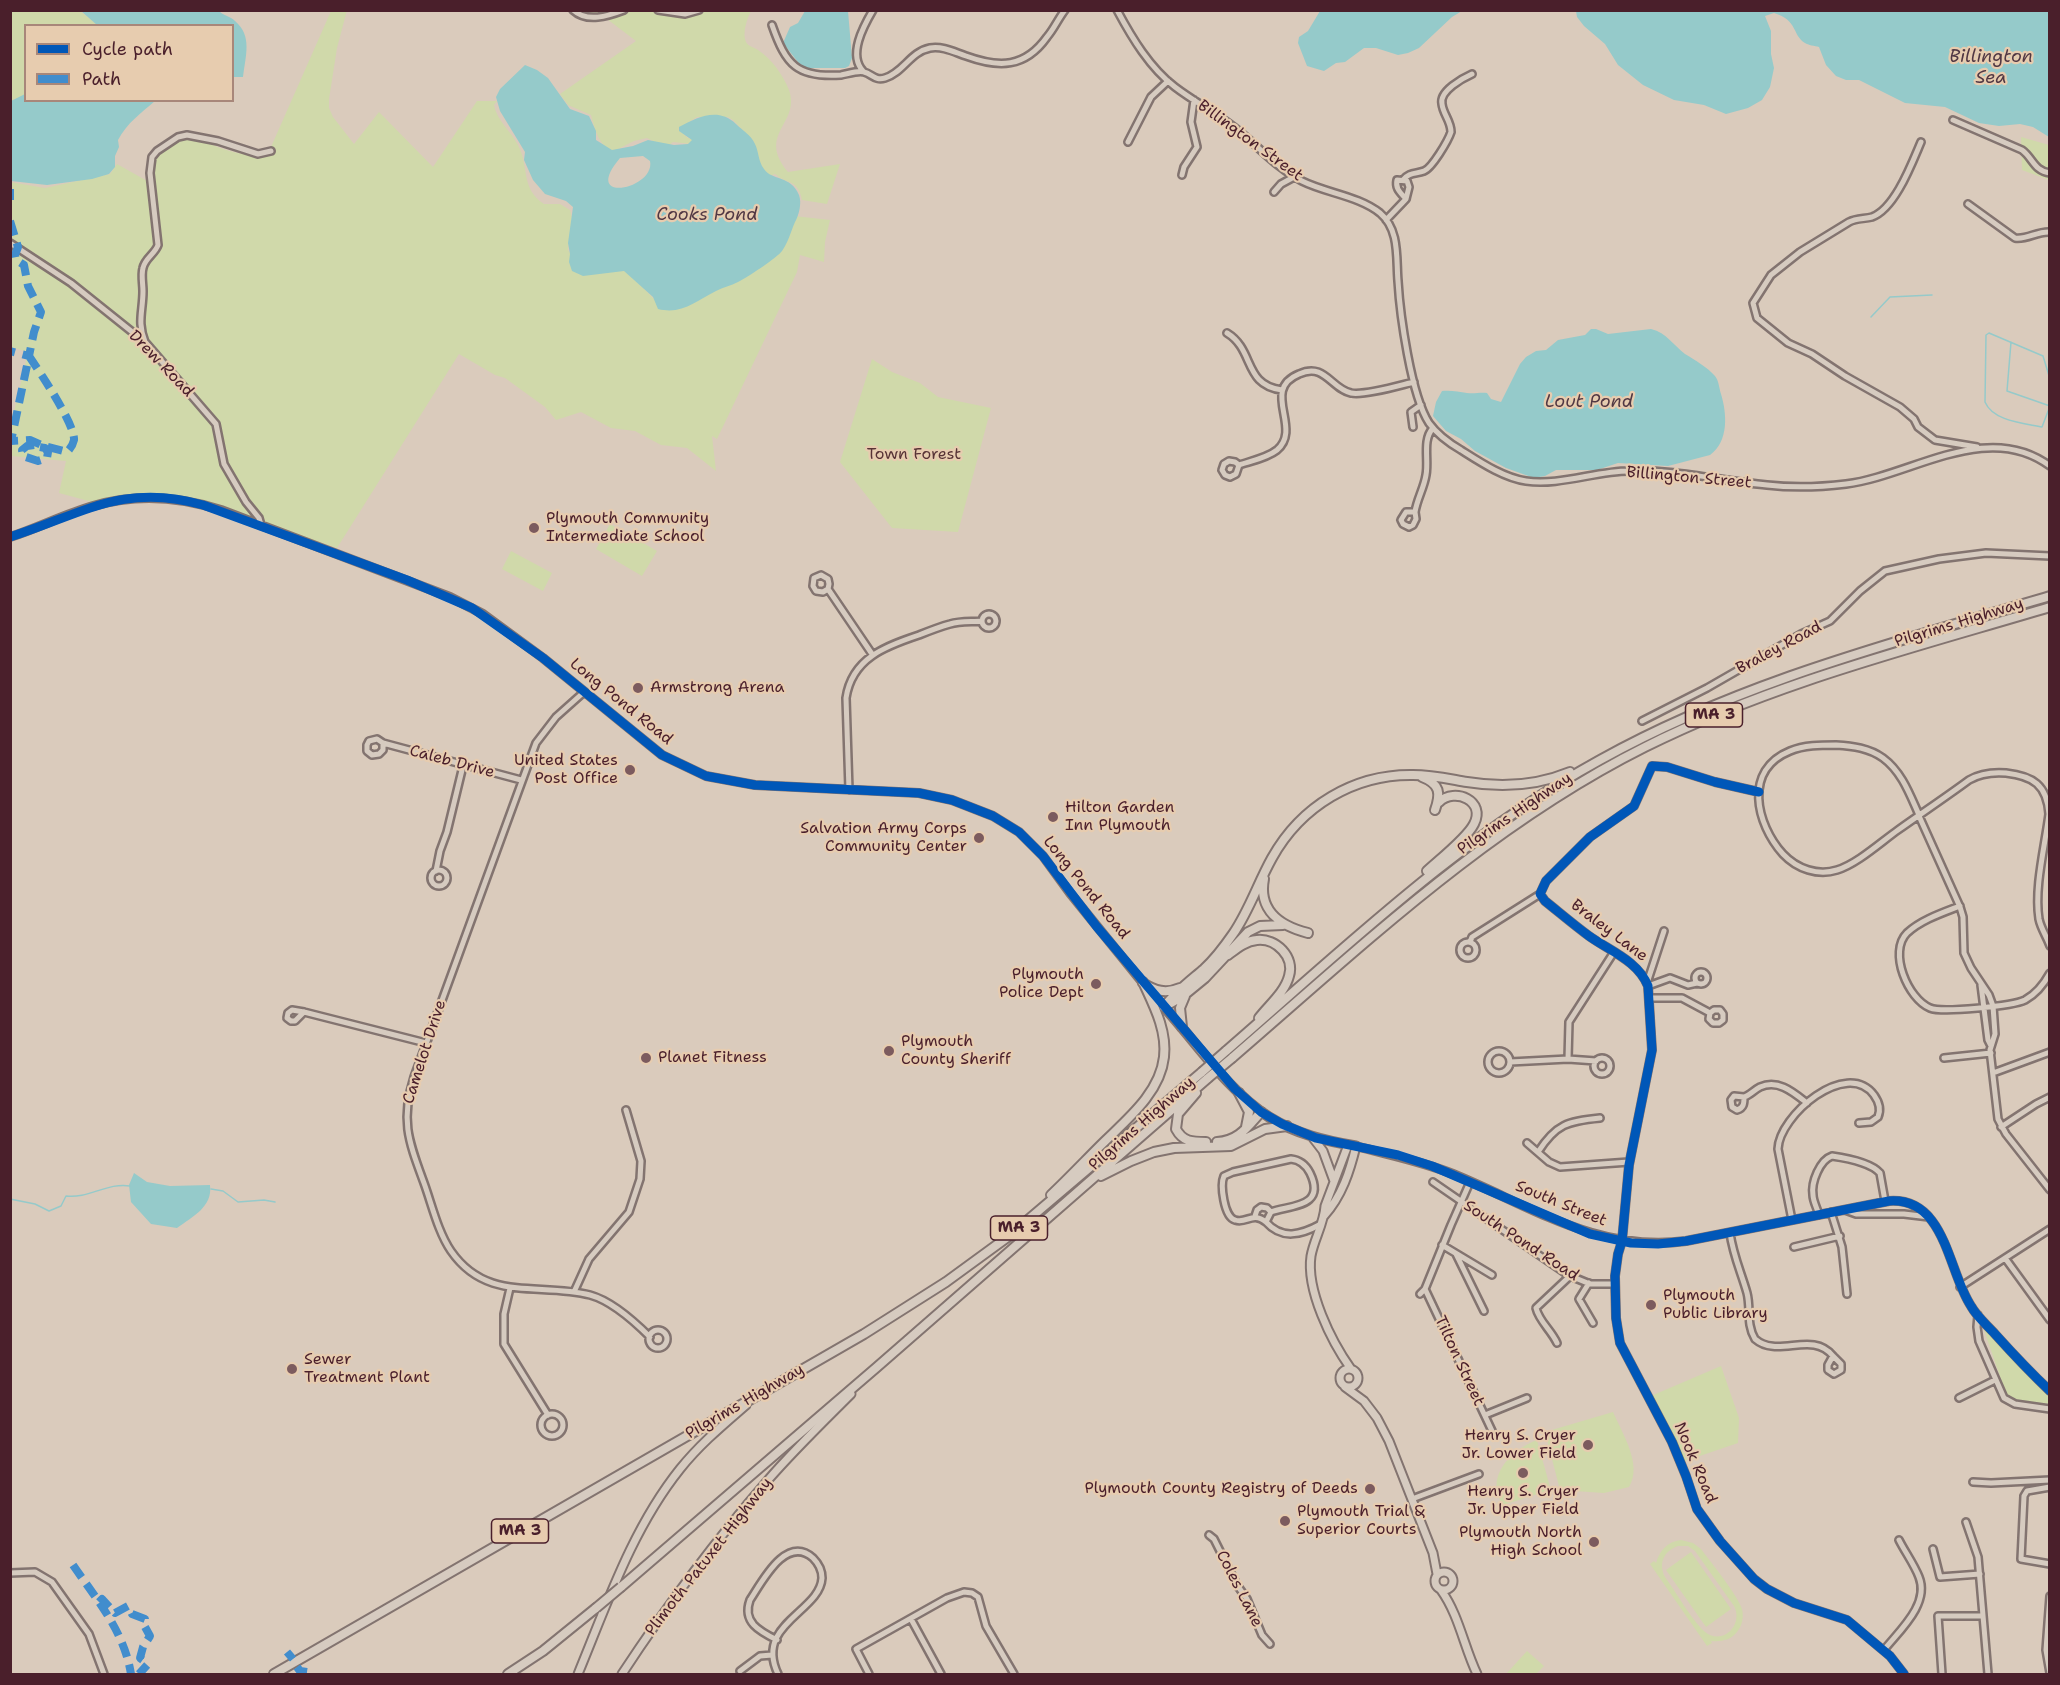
<!DOCTYPE html>
<style>
body{margin:0}
#map{position:relative;width:2060px;height:1685px;overflow:hidden;background:#dacbbc;font-family:"Shantell Sans",sans-serif}
canvas{display:block}
.frame{position:absolute;inset:0;border:12px solid #4a1f2b;pointer-events:none}
.legend{position:absolute;left:24px;top:24px;width:210px;height:78px;box-sizing:border-box;background:#e7ccaf;border:2px solid #a8877a;margin:0;padding:8px 10px;list-style:none;font-size:18px;color:#4a1f2b}
.legend li{display:flex;align-items:center;gap:12px;height:30px}
.legend b{width:30px;border:2px solid #a8877a}
</style>
<div id="map">
<canvas width="2060" height="1685"></canvas>
<div class="frame"></div>
<ul class="legend">
<li><b style="height:8px;background:#0057b8"></b>Cycle path</li>
<li><b style="height:8px;background:#418dcd"></b>Path</li>
</ul>
</div>
<script>
const c = document.querySelector('canvas').getContext('2d');
c.lineJoin = 'round';
function fillPath(path, color) { c.fillStyle = color; c.fill(path, 'evenodd'); }
function trace(path, color, width, dash) { c.strokeStyle = color; c.lineWidth = width; c.lineCap = dash ? 'butt' : 'round'; c.setLineDash(dash || []); c.stroke(path); }
function label(font, color, halo, rows, align = 'center') {
  c.font = font + ' "Shantell Sans",sans-serif'; c.lineWidth = 4.5; c.setLineDash([]); c.textBaseline = 'middle'; c.strokeStyle = halo; c.fillStyle = color; for (const [text, x, y, turn = 0] of rows) {
    c.save(); c.translate(x, y); c.rotate((+turn || 0) * Math.PI / 180); c.textAlign = isNaN(turn) ? turn : align; if (halo) c.strokeText(text, 0, 0); c.fillText(text, 0, 0); c.restore();
  }
}
const green = new Path2D(`
 M347 10 337 48 329 99V108L333 117 354 144 379 112 433 167 477 101H497L494 105C497 121 511 131 518 145 530 168 520 188 544 204H560L570 210 572 218 568 250 577 263 626 270 653 298 661 303 794 216 830 220 825 242 824 262 800 255 797 272 717 439 712 436 716 471 687 448 661 445 635 431 611 428 581 412 556 420 545 407 505 378 495 375 459 354 337 548 187 498 165 496 126 497 96 503 59 493 66 461 11 456V425L28 352 11 347 10 182 45 188 110 174 117 164 149 182C150 174 150 161 155 155 162 147 184 138 194 139 207 141 218 148 230 151 242 155 255 155 267 156L331 11Z
 M11 11H80L98 25 26 26 25 98 14 99 11 105Z
 M584 11H751C747 19 742 33 746 42 749 47 754 47 758 50 772 59 783 75 789 90 801 124 756 133 788 172L840 164 827 204 802 200C798 179 788 185 775 174L769 176 763 172 756 158 754 142 733 120 728 117H697L678 129 688 138 697 139 691 144 673 142 669 145 659 144 647 138 634 141 614 151C599 147 595 130 591 115L568 105 560 94 636 41 607 19 591 15Z
 M2021 137 2049 145V180L2022 170Z
 M872 359 892 372 920 383 938 397 991 408 958 532 892 528 840 462Z
 M610 524 657 551 642 576 596 549Z
 M511 551 552 573 543 591 502 569Z
 M1983 1327 2049 1396V1404L2015 1400 2006 1394Z
 M1721 1366 1739 1418 1738 1443 1685 1461 1651 1396Z
 M1613 1412C1622 1433 1643 1465 1629 1487L1604 1493 1560 1490 1545 1432Z
 M1537 1440 1550 1487 1547 1491 1503 1505C1484 1477 1511 1450 1537 1440Z
 M1681 1540 1693 1543 1701 1549C1712 1564 1737 1594 1742 1609 1744 1617 1742 1626 1737 1632 1731 1640 1721 1642 1711 1641L1712 1643 1707 1646 1650 1564 1654 1561 1656 1563C1660 1550 1667 1542 1681 1540ZM1678 1546H1688L1695 1551 1734 1606C1744 1625 1722 1647 1704 1631 1691 1619 1676 1592 1665 1577 1658 1563 1664 1551 1678 1546Z
 M1691 1552 1731 1609 1706 1627 1666 1570Z
 M1527 1651 1544 1666 1536 1674H1506Z`);
const water = new Path2D(`
 M81 11H219C224 16 230 16 235 21 253 36 245 57 243 77H233L232 26 97 25Z
 M805 11H848L852 58 849 66 845 68H807L801 66 783 43 790 27 798 23Z
 M1320 11V10L1462 11 1452 17 1419 48 1408 53 1398 55 1376 48H1364L1345 62 1336 63 1324 71 1307 66 1298 43 1299 37 1308 31Z
 M1576 11H2049V137L2033 127 2020 124 1999 126 1979 123 1945 107 1905 103 1859 80H1846L1836 76 1826 65 1819 47C1815 46 1808 45 1805 43 1792 35 1798 20 1774 13L1765 16 1771 31V54L1774 68 1770 87 1762 100 1748 108 1726 114 1704 105 1674 100 1643 85 1618 65 1605 44 1584 26 1577 17Z
 M525 65 537 70 548 78 570 109 589 116 596 131V140L612 150 633 146 648 140 674 145 688 144 692 140 679 131V127C698 117 718 107 736 124 743 131 751 135 755 144 759 152 758 161 764 169 772 181 791 175 799 195 802 203 799 215 795 222 791 231 788 243 782 251 778 257 745 279 738 282 731 286 723 287 716 291 696 301 682 315 658 309L653 297 624 271 583 276 572 271 569 262 570 254 568 243 573 207 566 201 545 194 533 180 524 160 525 152 500 111 496 97 500 89ZM643 156 650 161C656 189 580 205 620 158Z
 M25 94 26 100 155 101C141 113 127 123 118 140L119 147 115 156V167L109 174 92 179 47 185 11 181V101Z
 M1591 329H1596L1608 334 1651 329C1667 333 1673 345 1685 354 1695 360 1707 367 1715 376 1719 381 1719 388 1721 394 1727 414 1729 441 1710 455L1668 466 1618 463 1597 470H1556L1545 476 1534 478 1506 468 1475 451 1461 439 1446 431 1433 416 1436 402 1442 391C1451 390 1459 392 1467 393 1475 394 1480 392 1487 393L1491 399 1501 402 1520 364 1526 357 1536 351 1546 350 1558 340 1585 335Z
 M134 1173 147 1182 170 1186 210 1185C213 1207 192 1217 177 1228L151 1224 131 1202 129 1185Z`);
const stream = new Path2D(`
 M1871 317 1890 297 1932 295
 M2011 342 2007 391 2050 406
 M2050 379 2043 356 1989 333 1986 335 1985 402C1993 421 2023 423 2042 427L2050 406
 M211 1189 223 1191 238 1202 264 1200 275 1202
 M10 1199 35 1204 49 1211 61 1206 66 1196C88 1199 108 1182 130 1186`);
const minor = new Path2D(`
 M573 10C587 23 608 16 624 10
 M658 10 685 14 699 10
 M1117 10C1132 38 1150 68 1175 87 1196 103 1220 115 1240 132 1260 148 1278 169 1302 181 1326 193 1359 196 1380 213 1400 230 1396 258 1398 281 1400 315 1411 395 1429 423 1437 434 1449 443 1461 450 1480 462 1504 478 1526 481 1559 486 1596 471 1629 471 1675 469 1721 481 1767 485 1793 488 1821 487 1846 484 1911 476 1987 419 2050 466
 M772 25C786 65 797 78 841 75 847 74 859 70 864 72 872 74 875 81 885 78 904 72 910 52 930 48 943 46 954 52 966 56 999 68 1025 68 1047 37 1054 29 1058 19 1065 10
 M863 71C848 55 863 27 873 10
 M1953 120 2022 150C2033 158 2034 171 2050 173
 M1128 142 1151 97 1168 81
 M1921 142C1912 163 1895 209 1872 217 1864 219 1856 218 1849 222L1800 252 1771 275 1753 303 1757 318 1788 343 1812 354 1845 376 1900 407 1914 419 1918 427 1935 440 1977 447
 M1182 175 1184 167 1197 147 1191 122 1194 100
 M1403 180C1409 172 1416 174 1424 171 1432 168 1448 141 1451 132 1451 121 1443 114 1442 104 1439 91 1463 78 1472 74
 M1274 192 1281 184 1294 177
 M1968 204 2015 238C2027 240 2037 231 2050 232
 M1386 220 1406 199C1401 193 1395 189 1397 180L1407 181 1409 187 1406 199
 M10 243 71 283 146 343 216 424 224 464 246 502 259 518 261 525
 M1227 333C1255 350 1243 385 1282 390
 M145 342C137 322 143 311 143 291 143 284 141 275 143 268 145 258 155 254 158 245L150 173 152 157 157 151 178 137 187 135 218 141 258 154 271 151
 M1413 427 1411 412 1421 405
 M1239 465 1236 474 1230 477 1225 475 1222 470 1224 464 1229 461 1235 462 1239 465C1251 461 1267 458 1277 450 1303 428 1260 390 1299 374 1325 362 1331 389 1351 393 1364 396 1401 385 1414 382
 M1415 512 1416 519 1413 525 1409 527 1403 524 1401 520 1406 512H1415C1417 499 1424 488 1426 475 1429 460 1422 440 1433 428
 M10 537C38 528 65 514 93 506 137 493 178 496 221 510L450 597 483 614 543 658 662 755 706 776 755 785 919 793 952 800 993 816 1019 832 1043 856 1070 893 1143 983
 M828 589 823 592 816 591 813 586 814 578 821 575 828 579 829 584 828 589 872 654
 M982 621a7 7 0 1 1 14 0a7 7 0 1 1-14 0Z
 M584 692 556 717 536 743 414 1077C400 1121 409 1142 424 1183 432 1205 438 1232 451 1251 487 1303 539 1282 590 1295 612 1301 634 1321 650 1337
 M1642 721 1707 688 1801 634 1830 621 1860 591 1885 571 1939 559 1986 553 2050 556
 M383 743V750L379 754 372 755 367 751V745L369 741 377 739 383 743 521 780
 M849 790 846 698C852 658 886 646 919 635 929 631 939 627 950 624 960 621 972 622 982 621
 M1759 792 1715 782 1667 767 1652 766 1634 806 1590 837 1546 881 1540 894 1545 901C1560 913 1574 925 1589 936 1610 951 1638 961 1648 986L1652 1050 1629 1165 1622 1241 1618 1254 1615 1276 1616 1318 1620 1343 1672 1442 1686 1476 1697 1509 1720 1541 1754 1579 1767 1589 1794 1603 1847 1620 1890 1656 1904 1674
 M431 878a8 8 0 1 1 16 0a8 8 0 1 1-16 0Z
 M436 871 440 851 447 832 463 766
 M1960 906C1942 913 1921 920 1907 933 1888 952 1908 999 1930 1008 1942 1013 2013 1006 2025 1000 2036 994 2044 984 2050 973
 M1460 950a8 8 0 1 1 16 0a8 8 0 1 1-16 0Z
 M1470 942 1472 937 1540 894
 M2050 946C2047 937 2041 929 2039 919 2034 888 2045 846 2049 814 2047 785 2033 776 2006 773 1993 772 1981 773 1969 780 1946 797 1922 813 1898 830 1881 842 1857 864 1837 870 1818 876 1797 869 1783 854 1756 824 1743 770 1790 751 1804 745 1821 745 1836 745 1853 746 1869 748 1883 758 1902 772 1910 795 1919 815V816L1960 907 1963 917 1964 953 1971 968 1989 995 1993 1006 1995 1034 1990 1050 1998 1119 2006 1134 2050 1190
 M1695 978a6 6 0 1 1 12 0a6 6 0 1 1-12 0Z
 M1647 983 1664 931
 M1981 985 1988 1040 1991 1046
 M1648 986 1670 978 1688 985 1697 983
 M1149 990 1164 1007
 M1650 998H1682L1710 1013 1714 1010H1720L1723 1014V1020L1719 1023H1713L1709 1019 1710 1013
 M304 1012 295 1021H291L287 1018 288 1013 292 1010 304 1012 426 1043
 M1488 1062a11 11 0 1 1 22 0a11 11 0 1 1-22 0Z
 M1594 1066a8 8 0 1 1 16 0a8 8 0 1 1-16 0Z
 M1944 1058 1991 1053
 M1568 1059 1569 1022 1614 952
 M1510 1062 1568 1059 1596 1061
 M1993 1073 2050 1052
 M1744 1097C1744 1103 1744 1108 1737 1110L1732 1107 1731 1100 1734 1096 1744 1097C1750 1095 1754 1090 1760 1087 1778 1079 1793 1092 1807 1103
 M2001 1127 2036 1104 2050 1097
 M1527 1143 1549 1162 1560 1167 1629 1162
 M1356 1146C1389 1155 1421 1161 1453 1174 1531 1206 1598 1253 1686 1241L1889 1201C1946 1197 1948 1272 1971 1306 1977 1317 1987 1325 1995 1334 2013 1354 2031 1373 2050 1391
 M1538 1152C1556 1124 1568 1121 1600 1118
 M1433 1182 1568 1275 1590 1284H1615
 M1845 1210 1856 1214H1904L1929 1217
 M1831 1212 1842 1247 1847 1294
 M1819 1215C1817 1208 1813 1201 1813 1195 1811 1182 1820 1160 1832 1156 1846 1158 1870 1162 1880 1173L1885 1201
 M1255 1216 1257 1210 1261 1207 1267 1208 1271 1212C1289 1205 1327 1208 1310 1173 1306 1165 1300 1160 1291 1159L1233 1172 1224 1176C1220 1185 1224 1217 1235 1220 1247 1224 1252 1211 1266 1222L1271 1212
 M1792 1220 1778 1149C1779 1116 1846 1058 1874 1095 1879 1102 1881 1110 1878 1117L1871 1122 1859 1123
 M1266 1222C1282 1240 1301 1235 1321 1224
 M1730 1233C1733 1255 1741 1272 1747 1293 1751 1308 1746 1324 1755 1339 1778 1359 1812 1330 1833 1356L1828 1365V1370L1834 1374 1841 1370V1364L1833 1356
 M1442 1245 1492 1275
 M1794 1247 1840 1236
 M1456 1254 1484 1311
 M2005 1258 2050 1320
 M1589 1283 1579 1299 1593 1323
 M1960 1287 2050 1229
 M510 1288 504 1314V1344L548 1415
 M1425 1289 1493 1433
 M574 1292 589 1259 629 1212 640 1179 641 1161 626 1110
 M1420 1294 1425 1289 1451 1225 1470 1182
 M1978 1315 1977 1327 1979 1341 2004 1398 2015 1404 2050 1409
 M649 1339a9 9 0 1 1 18 0a9 9 0 1 1-18 0Z
 M1557 1343C1551 1330 1539 1321 1536 1308L1570 1276
 M1959 1398 1995 1380
 M541 1425a11 11 0 1 1 22 0a11 11 0 1 1-22 0Z
 M1485 1415 1527 1398
 M1973 1482 1991 1483 2050 1480
 M2050 1487 2027 1491 2024 1496 2021 1559 2050 1564
 M1412 1499 1479 1474
 M1966 1522 1978 1557 1988 1674
 M1209 1535 1214 1539 1237 1585 1247 1599 1262 1635 1270 1644
 M1933 1549 1940 1577 1980 1574
 M10 1573 35 1572 52 1582 89 1634 104 1674
 M2050 1596 2046 1650 2050 1673
 M911 1619 941 1674
 M777 1640C759 1631 742 1622 750 1600 762 1582 786 1534 813 1558 818 1563 822 1570 822 1578 820 1612 754 1624 778 1674
 M1884 1650C1899 1631 1930 1604 1919 1577 1914 1564 1905 1552 1899 1540
 M740 1671 760 1656 772 1655
 M869 1674 856 1649 947 1598 964 1592 972 1593 978 1597 986 1626 1014 1674
 M1942 1674 1938 1616H1983`);
const major = new Path2D(`
 M1164 1007C1197 1043 1227 1090 1269 1117 1296 1134 1326 1141 1356 1146 1350 1171 1342 1196 1324 1216
 M1313 1138 1323 1151 1334 1181
 M1348 1145 1325 1206C1324 1224 1314 1239 1311 1256 1306 1290 1331 1341 1351 1369
 M1340 1378a9 9 0 1 1 18 0a9 9 0 1 1-18 0Z
 M1345 1387 1364 1401 1377 1418 1389 1441 1433 1553 1437 1574
 M1435 1581a9 9 0 1 1 18 0a9 9 0 1 1-18 0Z
 M1441 1590C1459 1615 1464 1647 1477 1674
 M578 1674C607 1604 632 1529 680 1469 700 1444 723 1425 746 1405
 M622 1674C666 1607 715 1541 768 1480 794 1450 823 1422 851 1394`);
const highway = new Path2D(`
 M1422 777C1440 784 1441 793 1435 810
 M1427 871C1440 859 1467 838 1474 824 1486 801 1455 787 1439 802
 M1264 879C1258 910 1280 926 1308 933
 M1228 955C1236 949 1245 941 1257 940 1276 938 1295 957 1289 976 1285 992 1269 1005 1259 1018
 M1143 983C1155 991 1166 994 1180 988
 M1171 1003 1183 996 1205 978 1248 932 1260 926 1283 925
 M1164 1007C1175 992 1190 981 1204 969 1215 959 1224 947 1233 934 1249 911 1258 883 1272 858 1301 806 1354 774 1413 775 1432 775 1449 779 1467 782 1503 788 1536 786 1570 772
 M1182 1027 1180 1008 1185 996
 M1226 1051C1346 947 1460 837 1600 760 1740 682 1896 642 2050 596
 M1232 1058C1363 945 1489 825 1645 747 1773 683 1913 648 2050 607
 M1196 1093 1178 1114 1176 1129C1183 1142 1192 1142 1206 1142
 M1239 1093 1249 1112 1246 1127
 M1217 1142C1239 1141 1248 1126 1261 1112
 M1101 1176 1131 1161 1154 1152 1174 1148 1231 1146 1265 1129 1287 1126
 M1051 1195C1068 1179 1084 1162 1100 1146 1125 1121 1160 1094 1164 1057 1167 1030 1154 1006 1143 982
 M621 1587 877 1367 1208 1078
 M274 1674 864 1334 946 1282 1009 1236 1202 1072
 M508 1674 543 1651 596 1608`);
const highwayBridge = new Path2D(`
 M1202 1072 1226 1051
 M1208 1078 1232 1058
 M596 1608 621 1587`);
const quiet = new Path2D(`
 M10 189V200
 M10 221 18 247 15 255 16 260 24 265 28 286 41 312 34 332 29 356 10 351
 M29 356C39 371 75 424 74 440 73 445 70 449 67 452L44 446 30 440 11 441Z
 M34 445 27 446 22 450 23 456 38 461 47 458 48 452 45 448 39 447
 M73 1565C97 1600 124 1631 131 1674
 M99 1602 102 1599 115 1613 128 1606 132 1614 145 1619V1627L150 1636 143 1647 140 1658 148 1664 139 1674
 M287 1652 293 1659
 M297 1667 300 1671 307 1672`);
const cycleway = new Path2D(`
 M10 537C82 514 124 482 203 505L407 580 472 608 543 658 662 755 706 776 755 785 919 793 952 800 993 816 1019 832 1043 856 1097 927 1235 1089 1261 1112 1282 1124 1316 1138 1398 1155 1432 1166 1590 1234 1631 1243 1658 1244 1686 1241 1889 1201C1946 1197 1948 1272 1971 1306 1977 1317 1987 1325 1995 1334 2013 1354 2031 1373 2050 1391
 M1759 792 1715 782 1667 767 1652 766 1634 806 1590 837 1546 881 1540 894 1545 901C1560 913 1574 925 1589 936 1610 951 1638 961 1648 986L1652 1050 1629 1165 1622 1241 1618 1254 1615 1276 1616 1318 1620 1343 1672 1442 1686 1476 1697 1509 1720 1541 1754 1579 1767 1589 1794 1603 1847 1620 1890 1656 1904 1674`);
const markers = [
 [534,528,6,"#7c5b5e"],
 [638,688,6,"#7c5b5e"],
 [630,770,6,"#7c5b5e"],
 [1053,817,6,"#7c5b5e"],
 [979,838,6,"#7c5b5e"],
 [1096,984,6,"#7c5b5e"],
 [889,1051,6,"#7c5b5e"],
 [646,1058,6,"#7c5b5e"],
 [1651,1305,6,"#7c5b5e"],
 [292,1369,6,"#7c5b5e"],
 [1588,1445,6,"#7c5b5e"],
 [1523,1473,6,"#7c5b5e"],
 [1370,1489,6,"#7c5b5e"],
 [1285,1521,6,"#7c5b5e"],
 [1594,1542,6,"#7c5b5e"]
];
const shields = [
 [1714,715,57],
 [1019,1228,57],
 [520,1531,57]
];
const shieldNames = [
 ["MA 3",1714,715],
 ["MA 3",1019,1228],
 ["MA 3",520,1531]
];
const streetNames = [
 ["Billington Street",1250,141,36],
 ["Drew Road",161,364,46],
 ["Billington Street",1689,478,5],
 ["Pilgrims Highway",1959,623,-17],
 ["Braley Road",1779,648,-28],
 ["Long Pond Road",621,702,39],
 ["Caleb Drive",452,762,15],
 ["Pilgrims Highway",1515,814,-34],
 ["Long Pond Road",1086,888,51],
 ["Braley Lane",1609,931,37],
 ["Camelot Drive",425,1052,-72],
 ["Pilgrims Highway",1142,1124,-41],
 ["South Street",1561,1204,22],
 ["South Pond Road",1521,1241,33],
 ["Tilton Street",1459,1361,65],
 ["Pilgrims Highway",745,1402,-30],
 ["Nook Road",1695,1463,67],
 ["Plimoth Patuxet Highway",709,1557,-52],
 ["Coles Lane",1239,1589,63]
];
const parkNames = [
 ["Town Forest",914,455]
];
const poiNames = [
 ["Plymouth Community",546,519],
 ["Intermediate School",546,537],
 ["Armstrong Arena",650,688],
 ["United States",618,761,"right"],
 ["Post Office",618,779,"right"],
 ["Hilton Garden",1065,808],
 ["Inn Plymouth",1065,826],
 ["Salvation Army Corps",967,829,"right"],
 ["Community Center",967,847,"right"],
 ["Plymouth",1084,975,"right"],
 ["Police Dept",1084,993,"right"],
 ["Plymouth",901,1042],
 ["County Sheriff",901,1060],
 ["Planet Fitness",658,1058],
 ["Plymouth",1663,1296],
 ["Public Library",1663,1314],
 ["Sewer",304,1360],
 ["Treatment Plant",304,1378],
 ["Henry S. Cryer",1576,1436,"right"],
 ["Jr. Lower Field",1576,1454,"right"],
 ["Plymouth County Registry of Deeds",1358,1489,"right"],
 ["Henry S. Cryer",1523,1492,"center"],
 ["Jr. Upper Field",1523,1510,"center"],
 ["Plymouth Trial &",1297,1512],
 ["Superior Courts",1297,1530],
 ["Plymouth North",1582,1533,"right"],
 ["High School",1582,1551,"right"]
];
const waterNames = [
 ["Billington",1991,57],
 ["Sea",1991,78],
 ["Cooks Pond",707,215],
 ["Lout Pond",1589,402]
];
fillPath(green, '#d0d9aa');
fillPath(water, '#95caca');
trace(stream, '#95caca', 1.5);
trace(minor, '#837470', 10);
trace(major, '#837470', 11);
trace(highway, '#837470', 12);
trace(minor, '#d6cbc0', 5);
trace(major, '#d6cbc0', 7);
trace(highway, '#d6cbc0', 8);
trace(highwayBridge, '#837470', 12, []);
trace(highwayBridge, '#d6cbc0', 8);
trace(quiet, '#418dcd', 8, [15, 8]);
trace(cycleway, '#0057b8', 9);
for (const [x, y, r, color] of markers) { const dot = new Path2D(); dot.arc(x, y, r, 0, 2 * Math.PI); c.fillStyle = color; c.fill(dot); trace(dot, '#e7ccaf', 2); }
for (const [x, y, w] of shields) { const box = new Path2D(); box.roundRect(x - w / 2, y - 12, w, 24, 4.5); c.fillStyle = '#e7ccaf'; c.fill(box); trace(box, '#4a1f2b', 1.5); }
label('bold 15px', '#4a1f2b', null, shieldNames);
label('16px', '#4a1f2b', '#e7ccaf', streetNames);
label('16px', '#573336', '#e7ccaf', parkNames);
label('16px', '#4a1f2b', '#e7ccaf', poiNames, 'left');
label('italic 18px', '#513844', '#e7ccaf', waterNames);
</script>
